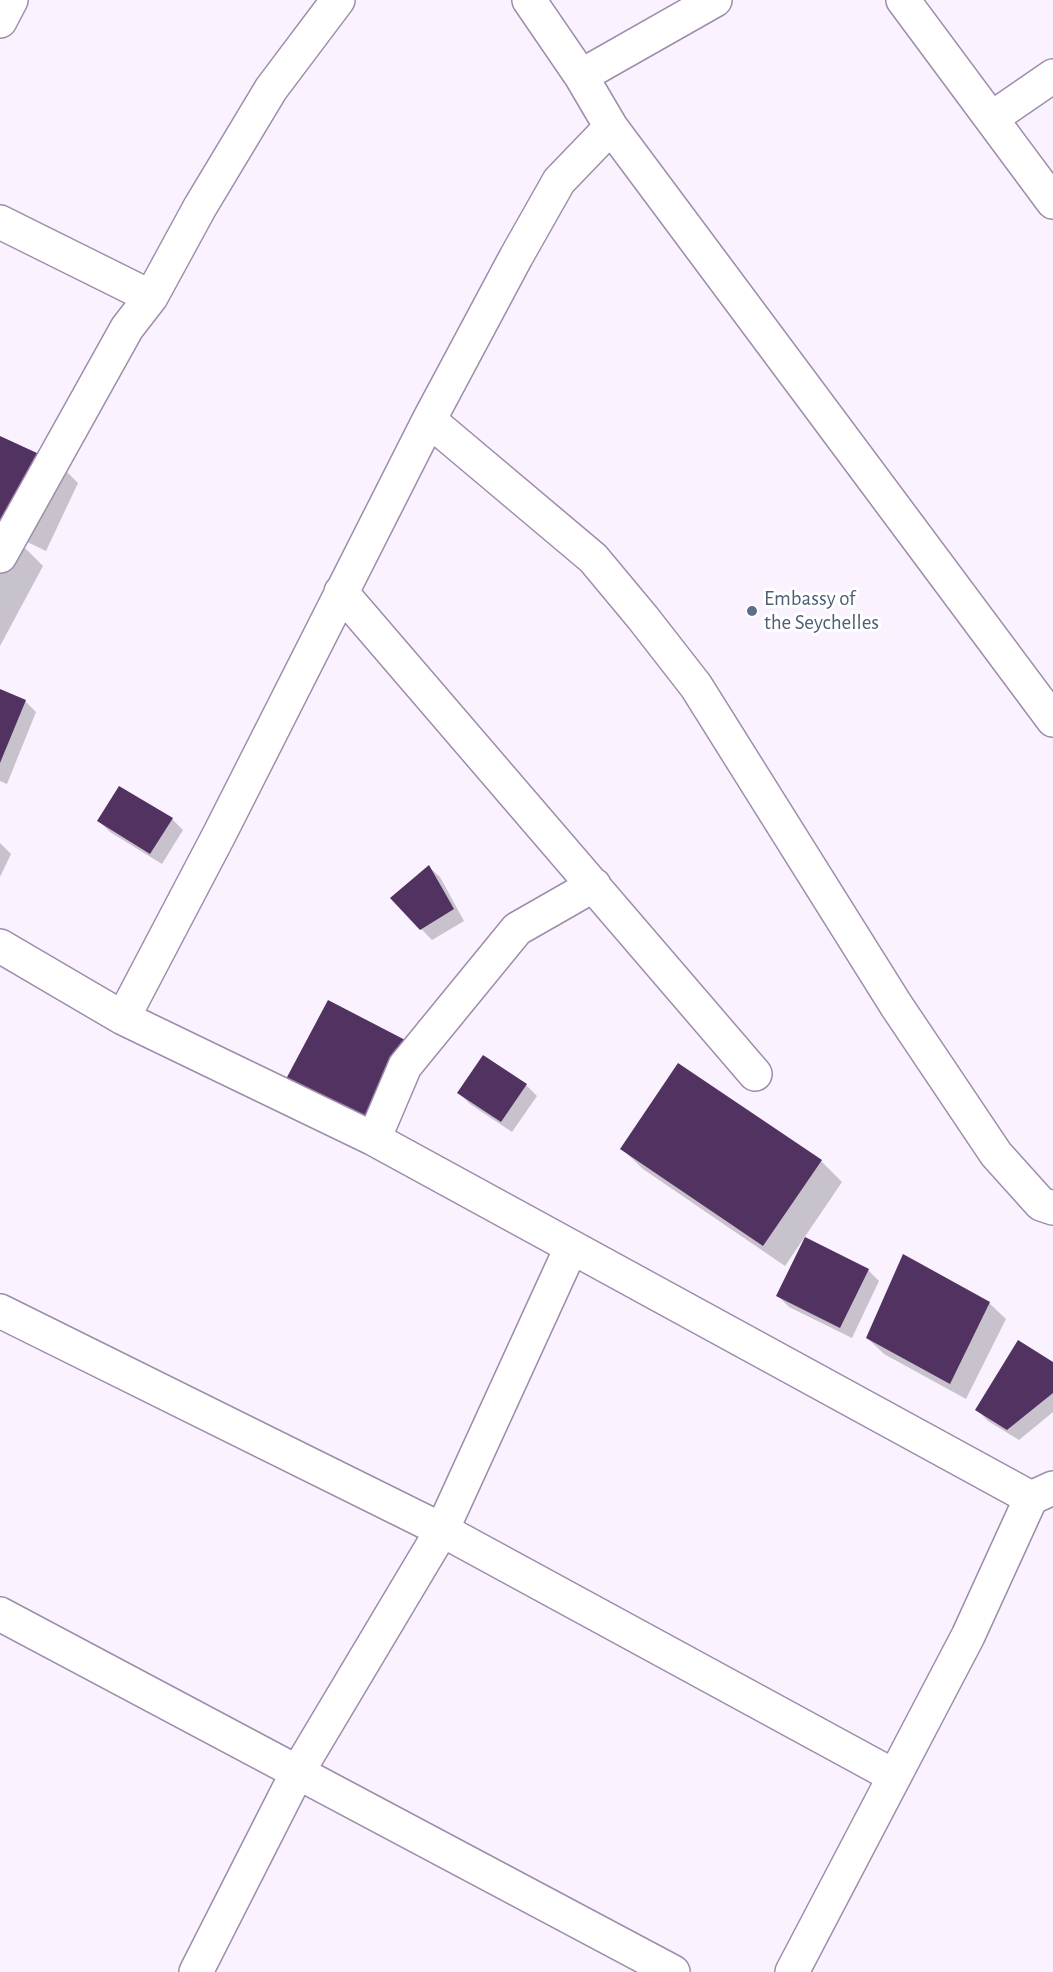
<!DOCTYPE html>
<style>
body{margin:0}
canvas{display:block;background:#faf2ff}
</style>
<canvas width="1053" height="1972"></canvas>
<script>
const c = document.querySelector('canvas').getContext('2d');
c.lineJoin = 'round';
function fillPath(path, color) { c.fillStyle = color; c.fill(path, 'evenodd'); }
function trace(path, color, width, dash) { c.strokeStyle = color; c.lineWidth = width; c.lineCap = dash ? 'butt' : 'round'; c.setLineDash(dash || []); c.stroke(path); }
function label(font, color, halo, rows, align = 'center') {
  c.font = font + ' "Alegreya Sans",sans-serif'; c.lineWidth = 6; c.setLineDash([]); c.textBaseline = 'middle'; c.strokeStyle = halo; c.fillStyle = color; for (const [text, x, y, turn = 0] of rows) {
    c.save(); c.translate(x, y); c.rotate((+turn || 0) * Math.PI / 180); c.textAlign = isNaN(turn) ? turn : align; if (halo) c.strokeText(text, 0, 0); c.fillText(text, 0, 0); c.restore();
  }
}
const shadow = new Path2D(`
 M0 438 62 467 78 483 46 551 0 529Z
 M0 533 22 545 43 566 0 646Z
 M0 691 25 701 36 712 7 784 0 781Z
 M172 819 183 830 162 864 110 832 99 821Z
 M0 843 11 854 0 877Z
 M429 867 440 877 464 921 432 940 392 899Z
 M678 1065 821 1161 842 1182 785 1266 643 1169 622 1149Z
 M526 1085 537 1096 512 1132 470 1104 459 1093Z
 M868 1270 879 1281 852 1338 789 1307 778 1296Z
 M989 1303 1006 1319 966 1399 884 1354 867 1338Z
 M1053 1363V1412L1019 1440 988 1421 977 1410Z`);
const building = new Path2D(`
 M0 436 63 465 30 536 0 522Z
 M0 689 26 700 0 763Z
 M119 786 173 818 150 854 97 821Z
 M429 865 454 909 420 930 390 898Z
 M328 1000 409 1042 368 1121 286 1079Z
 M483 1055 527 1084 501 1122 457 1093Z
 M678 1063 822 1160 763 1246 620 1149Z
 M805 1237 869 1269 840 1328 776 1296Z
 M903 1254 990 1302 950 1384 866 1338Z
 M1018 1340 1053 1362V1393L1007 1430 975 1410Z`);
const minor = new Path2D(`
 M529 0 581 76 611 127 1053 720
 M903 0 1053 202
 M0 21 11 0
 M581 76 715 0
 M992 118 1053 76
 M0 222 151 297
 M429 420 593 558 643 618 696 686 896 1005 996 1154 1041 1204 1053 1208
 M0 556 127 328 151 297 200 207 271 89 338 0
 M341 592 755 1074
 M0 946 123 1018 374 1139 1031 1498
 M123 1018 219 835 429 420 516 257 559 181 611 127
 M374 1139 405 1066 517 929 594 885
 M0 1311 442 1530 894 1776
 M0 1614 673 1972
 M196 1972 297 1773 442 1530 571 1248
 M792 1972 968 1636 1031 1498 1053 1488`);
const markers = [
 [752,611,6,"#5c6f8a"]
];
const serviceNames = [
 ["Embassy of",764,599],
 ["the Seychelles",764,623]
];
fillPath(shadow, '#0003');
fillPath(building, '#523261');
trace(minor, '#9f8caa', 36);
trace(minor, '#fff', 33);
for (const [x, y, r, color] of markers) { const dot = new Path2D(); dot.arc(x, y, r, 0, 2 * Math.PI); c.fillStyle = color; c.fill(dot); trace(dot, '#fff', 2); }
label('21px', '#4e5e75', '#fff', serviceNames, 'left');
</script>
